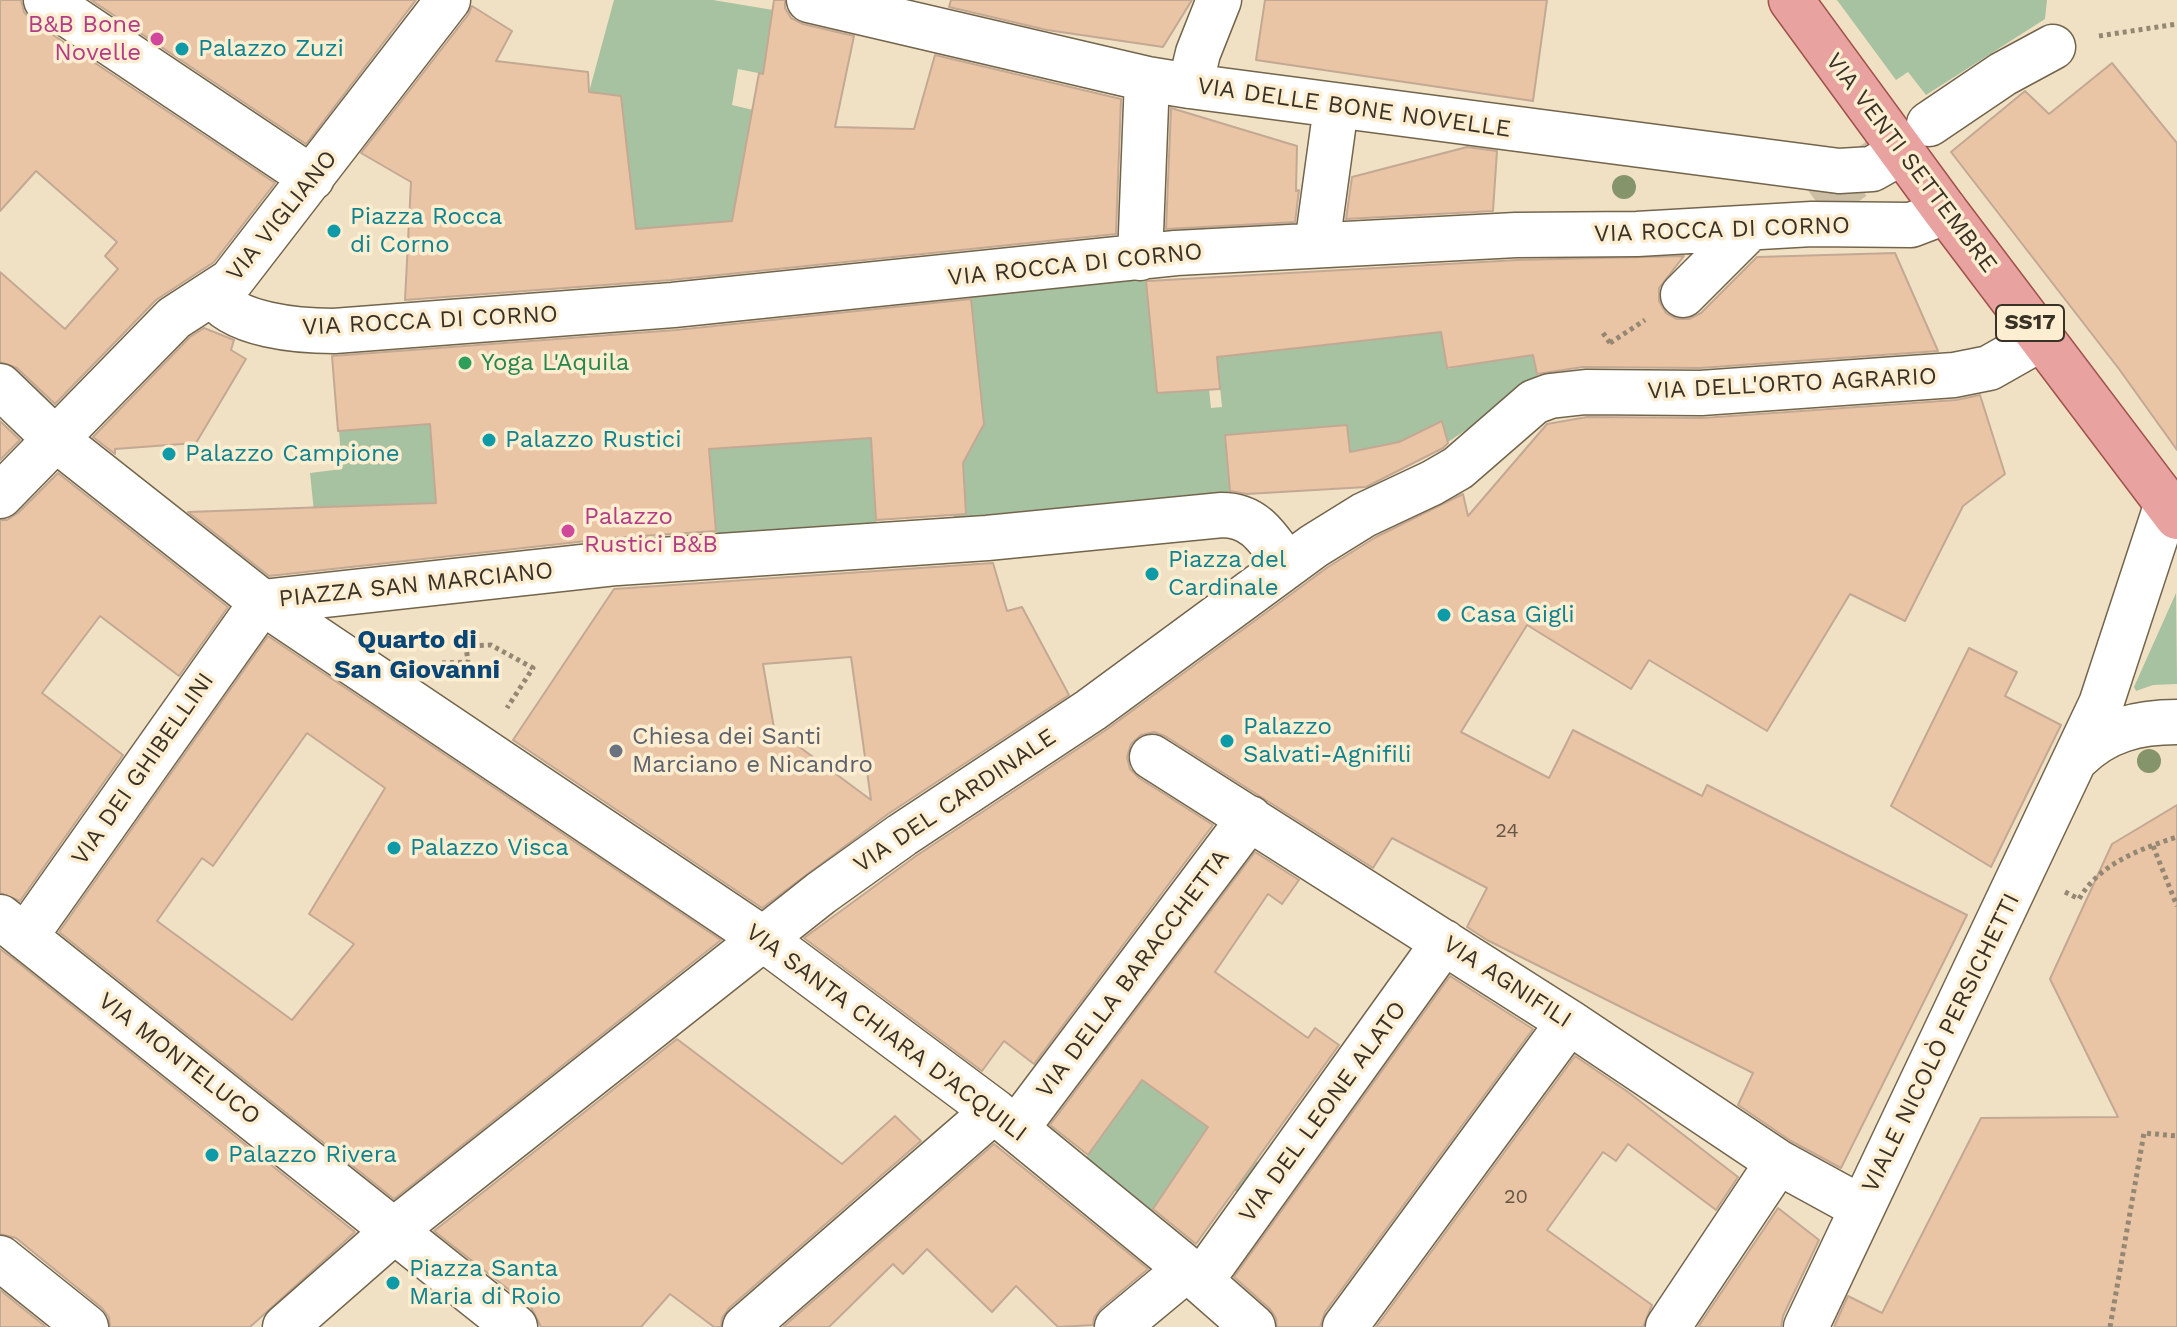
<!DOCTYPE html>
<meta charset="utf-8">
<style>
body{margin:0}
canvas{display:block;background:#f1e1c4}
</style>
<canvas width="2177" height="1327"></canvas>
<script>
const c = document.querySelector('canvas').getContext('2d');
c.lineJoin = 'round';
function fillPath(path, color) { c.fillStyle = color; c.fill(path, 'evenodd'); }
function trace(path, color, width, dash) { c.strokeStyle = color; c.lineWidth = width; c.lineCap = dash ? 'butt' : 'round'; c.setLineDash(dash || []); c.stroke(path); }
function label(font, color, halo, rows, align = 'center') {
  c.font = font + ' "Work Sans",sans-serif'; c.lineWidth = 7; c.setLineDash([]); c.textBaseline = 'middle'; c.strokeStyle = halo; c.fillStyle = color; for (const [text, x, y, turn = 0] of rows) {
    c.save(); c.translate(x, y); c.rotate((+turn || 0) * Math.PI / 180); c.textAlign = isNaN(turn) ? turn : align; if (halo) c.strokeText(text, 0, 0); c.fillText(text, 0, 0); c.restore();
  }
}
const green = new Path2D(`
 M614 0H713L773 10 763 74 738 69 732 105 753 110 732 221 636 229 621 97 589 92Z
 M1837 0H2047L2045 19 1926 95 1908 72 1896 80Z
 M1145 267 1157 393 1209 389 1211 408 1222 407 1217 357 1441 332 1448 369 1485 361 1533 355 1539 381 1448 442 1442 421 1399 442 1350 452 1226 435 1230 495 955 529 953 499 963 463 984 424 970 290Z
 M447 394 430 432 436 503 314 512 310 473 342 469 339 431 426 424Z
 M870 420 877 533 718 546 709 449 825 441Z
 M2176 593 2177 684 2153 685 2136 691 2134 687Z
 M1106 1038 1151 1070 1144 1081 1270 1171 1247 1200 1189 1155 1150 1215 1083 1162 1116 1116 1103 1055 1096 1049Z`);
const building = new Path2D(`
 M0 0H21L24 12 32 21 275 183 214 262 156 300 55 404 17 368 0 362V272L65 329 118 269 105 256 117 242 36 171 0 211Z
 M91 0H416L306 144Z
 M774 0H785V8L791 18 803 24 854 36 835 127 914 129 935 55 1121 99 1116 234 671 280 405 300 411 182 361 153 468 15 472 6 512 31 496 61 588 72 589 92 621 96 636 229 732 221 759 73 763 74Z
 M951 0H1192L1163 47 1047 30 949 7Z
 M1265 0H1547L1533 101 1256 60Z
 M2112 63 2177 143V450L2119 369 1951 152 2025 91 2049 114Z
 M1171 108 1297 146 1296 191 1299 190 1295 222 1166 229Z
 M1467 147 1497 151 1493 211 1346 219 1352 177Z
 M1895 253 1938 351 1700 368 1583 367 1537 374 1533 355 1447 368 1441 332 1217 357 1220 389 1157 393 1146 281H1148L1517 260 1684 256 1659 288V301L1666 313 1677 319H1689L1701 313 1757 257Z
 M971 299 984 424 963 463 966 514 876 520 871 438 709 449 716 531 614 538 269 576 188 512 436 503 430 424 338 431 332 356 676 330Z
 M204 328 234 340 231 350 246 359 196 443 115 449V454L93 437 190 337Z
 M1980 395 2005 474 1963 506 1905 621 1850 594 1767 731 1649 660 1631 689 1527 625 1461 732 1549 778 1573 730 1702 796 1707 785 1967 915 1841 1168 1791 1141 1738 1105 1753 1073 1487 940 1467 927 1487 888 1392 838 1373 868 1165 736 1154 732 1141 735 1131 744 1127 757 1130 769 1139 778 1213 825 1034 1064 1004 1041 982 1071 804 938 916 856 1106 730 1328 567 1376 537 1463 494 1468 516 1547 424 1587 417 1703 418 1956 400Z
 M0 421 20 440 0 460Z
 M1442 421 1448 443 1443 448 1366 487 1247 494 1230 491 1225 435 1347 425 1350 452 1399 442Z
 M58 473 228 607 179 676 100 616 42 693 123 755 20 901 0 893V520H7L18 513Z
 M993 563 1007 611 1022 607 1069 695 888 814 762 908 513 740 614 589ZM851 657 871 800 774 728 763 664Z
 M268 636 721 940 394 1199 59 932ZM307 733 385 788 309 914 354 944 292 1020 157 921 202 858 213 866Z
 M1969 648 2017 672 2005 696 2061 725 1991 867 1891 806Z
 M2177 805V1327H1834L1848 1296 1882 1313 1981 1118 2118 1117 2050 979 2112 844Z
 M1255 852 1299 880 1282 904 1268 894 1215 972 1308 1038 1315 1028 1339 1045 1196 1244 1153 1209 1208 1127 1142 1080 1088 1155 1050 1125Z
 M0 949 11 957 355 1232 250 1327H110L109 1317 102 1308 16 1238 0 1234Z
 M1450 976 1533 1029 1325 1312 1320 1327H1277L1276 1318 1270 1309 1234 1277Z
 M677 1039 842 1164 895 1116 921 1141 729 1308 722 1318 721 1327H714L670 1294 641 1327H541L531 1307 434 1231Z
 M1575 1056 1628 1092 1738 1177 1716 1210 1628 1144 1616 1161 1603 1152 1547 1230 1652 1305 1643 1327H1376Z
 M994 1144 1148 1269 1101 1308 1094 1318 1093 1325 1058 1327 1016 1286 992 1312 927 1249 903 1274 893 1264 829 1327H783Z
 M1778 1208 1819 1240 1783 1316 1781 1327H1698Z
 M0 1290 46 1327H0Z`);
const minorTunnel = new Path2D(`
 M1818 204 1881 158`);
const path = new Path2D(`
 M2099 36 2177 24
 M1603 333 1610 343
 M1610 343 1645 320
 M442 663 468 662 466 646 491 645 533 668 507 708
 M2153 846 2177 906
 M2065 892 2079 899C2099 864 2140 849 2177 837
 M2110 1327 2144 1133 2177 1136`);
const minor = new Path2D(`
 M46 0 312 178
 M809 0 1147 79 1190 86 1839 171 1872 169 1902 152
 M1190 86 1198 53 1219 0
 M1929 124 2003 74 2053 47
 M1317 245 1336 107
 M1140 258 1147 79
 M213 294C233 326 300 331 334 331L673 305 1176 253 1516 235 1637 234 1812 224 1911 225 1932 217 1944 209
 M1683 295 1750 228
 M0 386 54 438 262 602 762 938 994 1111 1187 1269 1253 1327
 M0 496 174 318 231 281 448 0
 M262 602 617 563 987 538 1222 515C1256 515 1269 540 1287 565
 M1152 757 1569 1022 1778 1162 1862 1208
 M2077 758C2105 730 2138 722 2177 722
 M0 917 515 1327
 M25 937 262 602
 M1016 1129 1250 818
 M0 1258 86 1327
 M1201 1281 1444 942
 M285 1327 407 1220 821 893 902 835 1091 710 1314 546 1364 515 1432 483 1458 468 1534 402 1550 396 1586 392 1701 393 1954 375 1989 368 2042 338
 M745 1327 994 1111
 M1117 1327 1187 1269
 M1345 1327 1569 1022
 M1668 1327 1778 1162
 M1806 1327 2101 704 2167 503`);
const major = new Path2D(`
 M1791 0 1944 209 2177 517`);
const trees = [
 [1624,187],
 [2149,761]
];
const markers = [
 [157,39,8,"#d1479c"],
 [182,49,8,"#0f9aa8"],
 [334,231,8,"#0f9aa8"],
 [465,363,8,"#2e9e5b"],
 [489,440,8,"#0f9aa8"],
 [169,454,8,"#0f9aa8"],
 [568,531,8,"#d1479c"],
 [1152,574,8,"#0f9aa8"],
 [1444,615,8,"#0f9aa8"],
 [1227,741,8,"#0f9aa8"],
 [616,751,8,"#6b7280"],
 [394,848,8,"#0f9aa8"],
 [212,1155,8,"#0f9aa8"],
 [393,1283,8,"#0f9aa8"]
];
const numberNames = [
 ["24",1507,831],
 ["20",1516,1197]
];
const shields = [
 [2030,323,68]
];
const shieldNames = [
 ["SS17",2030,323]
];
const hotelNames = [
 ["B&B Bone",141,25],
 ["Novelle",141,53],
 ["Palazzo",584,517,"left"],
 ["Rustici B&B",584,545,"left"]
];
const cultureNames = [
 ["Palazzo Zuzi",198,49],
 ["Piazza Rocca",350,217],
 ["di Corno",350,245],
 ["Palazzo Rustici",505,440],
 ["Palazzo Campione",185,454],
 ["Piazza del",1168,560],
 ["Cardinale",1168,588],
 ["Casa Gigli",1460,615],
 ["Palazzo",1243,727],
 ["Salvati-Agnifili",1243,755],
 ["Palazzo Visca",410,848],
 ["Palazzo Rivera",228,1155],
 ["Piazza Santa",409,1269],
 ["Maria di Roio",409,1297]
];
const streetNames = [
 ["VIA DELLE BONE NOVELLE",1354,108,8],
 ["VIA VENTI SETTEMBRE",1911,163,53],
 ["VIA VIGLIANO",282,216,-51],
 ["VIA ROCCA DI CORNO",1722,230,-2],
 ["VIA ROCCA DI CORNO",1075,265,-6],
 ["VIA ROCCA DI CORNO",430,321,-3],
 ["VIA DELL'ORTO AGRARIO",1792,384,-3],
 ["PIAZZA SAN MARCIANO",416,585,-6],
 ["VIA DEI GHIBELLINI",143,769,-55],
 ["VIA DEL CARDINALE",955,801,-34],
 ["VIA DELLA BARACCHETTA",1133,974,-53],
 ["VIA AGNIFILI",1507,982,33],
 ["VIA SANTA CHIARA D'ACQUILI",886,1033,37],
 ["VIALE NICOLÒ PERSICHETTI",1941,1043,-64],
 ["VIA MONTELUCO",179,1059,38],
 ["VIA DEL LEONE ALATO",1323,1112,-54]
];
const leisureNames = [
 ["Yoga L'Aquila",481,363]
];
const worshipNames = [
 ["Chiesa dei Santi",632,737],
 ["Marciano e Nicandro",632,765]
];
const neighbourhoodNames = [
 ["Quarto di",417,640],
 ["San Giovanni",417,670]
];
fillPath(green, '#a7c2a1');
fillPath(building, '#e9c4a5');
trace(building, '#c3a994', 2);
trace(minorTunnel, '#ccbea5', 44, [44, 22]);
trace(minor, '#73654c', 47);
trace(major, '#a0524c', 47);
trace(path, '#948874', 5, [4, 4]);
trace(minor, '#fff', 44);
trace(major, '#e8a2a0', 44);
c.fillStyle = '#85946b';
for (const [x, y] of trees) { c.beginPath(); c.arc(x, y, 12, 0, 2 * Math.PI); c.fill(); }
for (const [x, y, r, color] of markers) { const dot = new Path2D(); dot.arc(x, y, r, 0, 2 * Math.PI); c.fillStyle = color; c.fill(dot); trace(dot, '#feeed1', 3); }
label('20px', '#655646', null, numberNames);
for (const [x, y, w] of shields) { const box = new Path2D(); box.roundRect(x - w / 2, y - 18, w, 36, 6); c.fillStyle = '#feeed1'; c.fill(box); trace(box, '#393227', 2); }
label('bold 22px', '#393227', null, shieldNames);
label('24px', '#b23c85', '#feeed1', hotelNames, 'right');
label('24px', '#0d838f', '#feeed1', cultureNames, 'left');
label('24px', '#393227', '#feeed1', streetNames);
label('24px', '#27864d', '#feeed1', leisureNames, 'left');
label('24px', '#5b616d', '#feeed1', worshipNames, 'left');
label('bold 26px', '#074676', '#feeed1', neighbourhoodNames);
</script>
